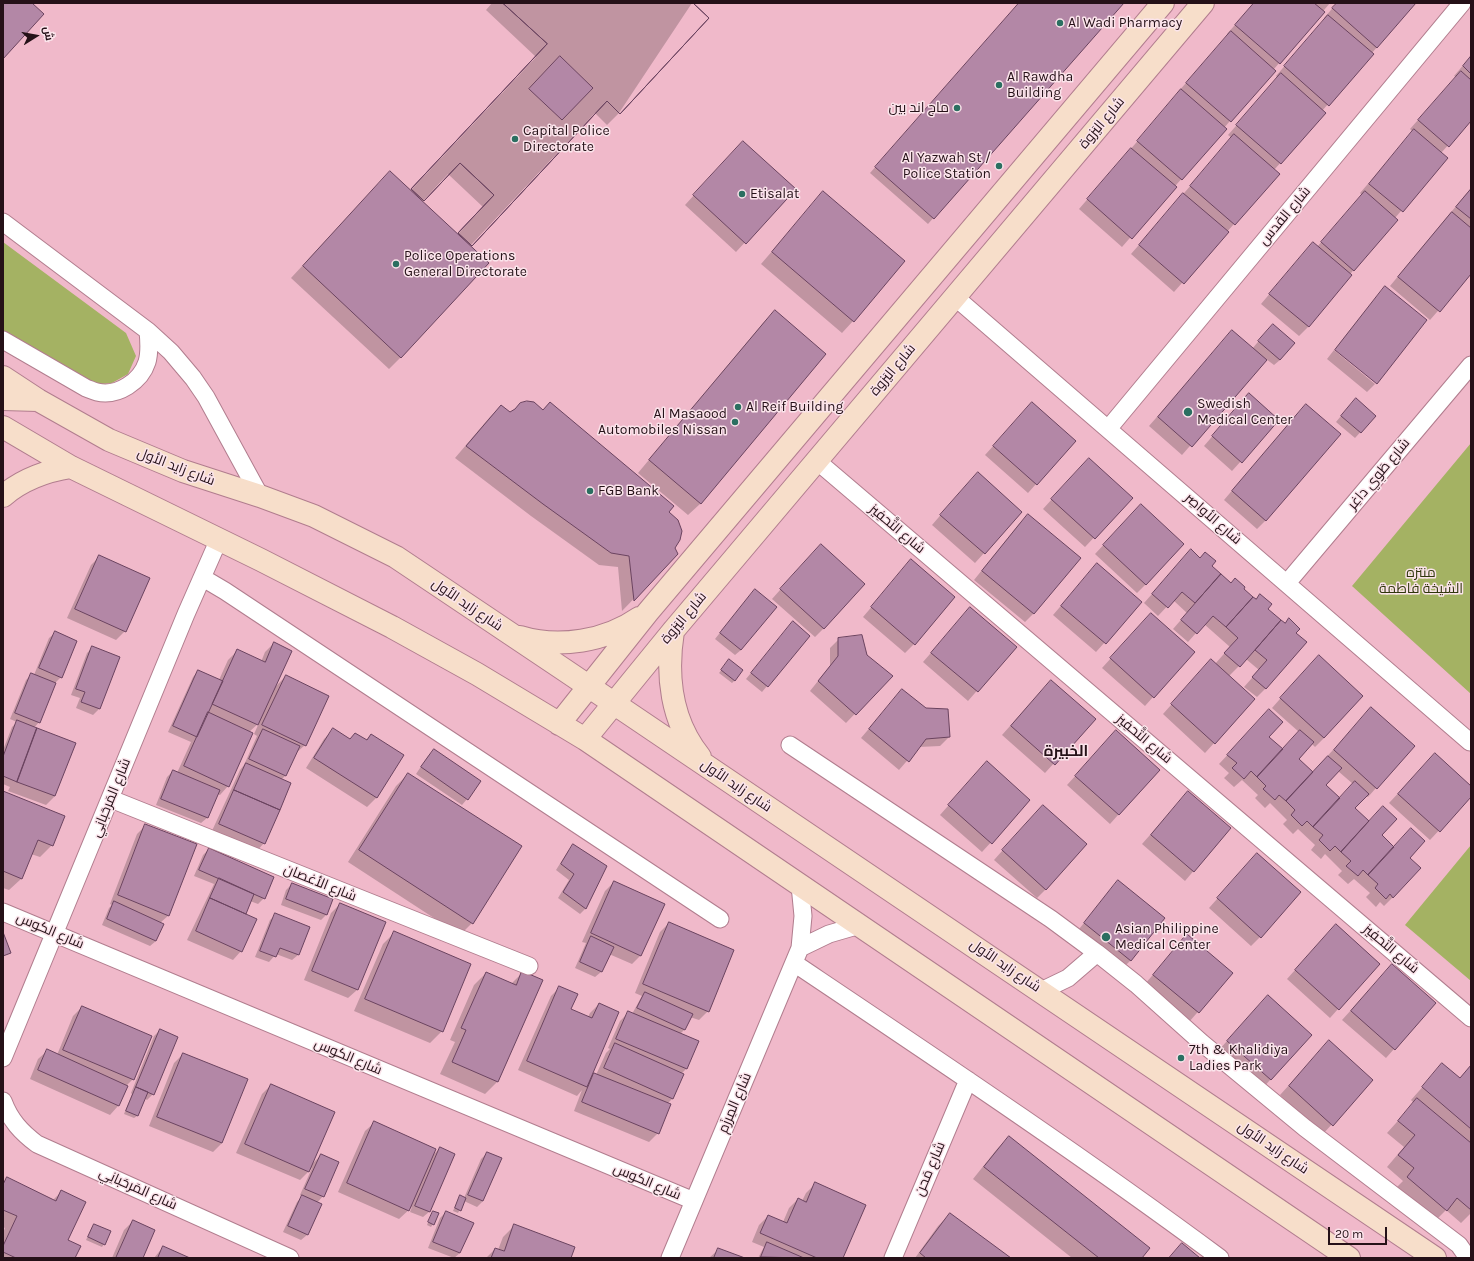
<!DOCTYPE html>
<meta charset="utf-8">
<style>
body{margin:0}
#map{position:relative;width:1474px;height:1261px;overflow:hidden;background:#f0b9ca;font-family:Karla,Cairo,sans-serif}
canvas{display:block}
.frame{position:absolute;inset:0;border:4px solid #251118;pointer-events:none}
.north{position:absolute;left:16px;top:16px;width:40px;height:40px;-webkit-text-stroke:3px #fbe4eb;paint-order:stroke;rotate:79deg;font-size:11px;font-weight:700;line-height:16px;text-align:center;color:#251118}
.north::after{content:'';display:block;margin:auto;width:14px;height:18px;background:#251118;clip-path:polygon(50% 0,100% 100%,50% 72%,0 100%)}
.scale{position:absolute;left:1328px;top:1227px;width:59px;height:18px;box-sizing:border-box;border:2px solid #251118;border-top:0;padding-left:5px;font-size:12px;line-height:14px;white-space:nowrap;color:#251118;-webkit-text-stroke:3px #fbe4eb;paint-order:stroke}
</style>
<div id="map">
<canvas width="1474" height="1261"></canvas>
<div class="frame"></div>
<div class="north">ش</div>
<div class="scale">20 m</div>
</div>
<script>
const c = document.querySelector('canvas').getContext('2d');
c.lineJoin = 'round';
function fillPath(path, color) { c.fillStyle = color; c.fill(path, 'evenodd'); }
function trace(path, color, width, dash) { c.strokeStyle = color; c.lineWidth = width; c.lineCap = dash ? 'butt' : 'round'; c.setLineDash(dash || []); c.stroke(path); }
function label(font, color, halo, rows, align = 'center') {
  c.font = font + ' Karla,Cairo,sans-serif'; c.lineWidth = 3; c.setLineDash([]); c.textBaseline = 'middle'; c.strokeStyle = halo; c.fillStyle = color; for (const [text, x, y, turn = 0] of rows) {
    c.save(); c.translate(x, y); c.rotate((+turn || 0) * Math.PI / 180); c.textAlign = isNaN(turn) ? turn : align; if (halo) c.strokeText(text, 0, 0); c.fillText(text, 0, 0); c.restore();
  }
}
const green = new Path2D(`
 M3 242 126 333 136 356 128 374 112 383 91 385 3 331Z
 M1471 443V694L1352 586Z
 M1471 845V981L1405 925Z`);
const shadow = new Path2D(`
 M492 3H692L619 113 607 125 595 113 470 246 401 357 389 369 291 278 378 184 410 191 536 57 486 10ZM448 174 483 207 457 235 422 202Z
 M1019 3H1122L928 224 870 173Z
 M1254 3H1330L1224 128 1225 129 1122 247 1079 209 1179 93 1178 92 1228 35 1227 34Z
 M1337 3H1415L1322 111 1325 113 1274 170 1278 174 1174 292 1131 254 1232 138 1228 135 1278 78 1276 76 1325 19 1324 18Z
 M1471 56V120L1441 153 1446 158 1395 218 1308 327 1299 336 1261 304 1304 253 1317 247 1362 195 1360 193 1413 132 1410 129 1456 77 1454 76Z
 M734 151 794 189 736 252 685 205Z
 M1471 188V273L1430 320 1390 286Z
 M823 193 853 321 842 333 761 264 812 205Z
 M1385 288 1377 382 1335 349 1376 297Z
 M775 311 825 354 700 504 688 515 638 473 763 323Z
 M1232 331 1252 349 1267 331 1280 360 1274 365 1266 359 1182 455 1149 426Z
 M1334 350 1375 384 1367 392 1327 359Z
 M550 403 667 512 673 548 677 554 622 611 618 567 599 565 531 516 455 458 489 418 501 406 510 413 543 410Z
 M1032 403 1036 484 1028 493 985 455Z
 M1240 404 1278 420 1232 471 1204 446Z
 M1350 405 1375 416 1355 438 1336 422Z
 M1297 414 1266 520 1257 529 1224 500Z
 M1080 468 1131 498 1085 547 1043 509Z
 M969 482 1021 512 975 563 932 525Z
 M1132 514 1146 584 1137 593 1095 554Z
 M1028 515 1034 613 1025 622 974 580 1019 524Z
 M1191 550 1230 584 1242 589 1267 609 1295 633 1265 689 1257 697 1244 687 1259 670 1246 659 1229 676 1254 699 1205 753 1163 714 1203 669 1215 664 1230 647 1204 624 1188 642 1173 629 1187 613 1173 600 1158 616 1144 603Z
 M812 554 824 628 815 637 772 599Z
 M100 556 125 631 116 640 67 618 91 565Z
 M1097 564 1141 602 1096 652 1053 615Z
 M903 570 914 644 905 653 863 617Z
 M749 596 741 650 735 655 715 639Z
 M970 608 1015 647 968 701 923 662Z
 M1151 614 1153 697 1145 706 1102 668Z
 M787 629 809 636 762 692 746 679Z
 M55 633 61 677 55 683 39 722 34 728 75 744 55 796 46 805 8 791 10 787 3 784V750L12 727 17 722 10 719 26 680 32 674 34 675 49 638Z
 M839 639 866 656 891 676 846 723 810 691 830 666V648Z
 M274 643V688L286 676 305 745 295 754 285 776 281 780 264 843 256 852 211 833 240 770 244 765 257 736 254 734 259 723 249 732 228 786 220 795 217 794 207 818 201 823 156 805 167 777 173 771 177 773 191 742 168 732 193 677 198 671 219 680 228 660 237 651 261 662 265 652Z
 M93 647 119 658 99 709 93 715 76 708 80 698 71 695 87 653Z
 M727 663 735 680 732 683 719 673Z
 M1310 665 1324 738 1315 747 1311 743 1297 759 1312 773 1363 717 1376 788 1368 797 1366 796 1354 808 1394 848 1408 858 1393 897 1384 906 1380 902 1376 907 1366 897 1370 893 1354 879 1348 884 1338 875 1342 871 1325 854 1321 859 1311 850 1315 845 1298 829 1293 834 1283 824 1287 820 1270 803 1265 808 1255 798 1258 795 1242 780 1234 787 1224 778 1229 773 1219 764 1261 719 1268 737 1282 750 1299 732 1272 708ZM1338 771 1353 784 1340 799 1325 785Z
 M902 690 949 737 940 746 919 747 899 770 861 738Z
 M1042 690 1094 719 1045 773 1002 735Z
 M333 730 349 740 355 734 365 741 371 735 403 755 376 798 367 807 306 768 324 739Z
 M1107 741 1158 770 1110 824 1067 785Z
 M434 750 467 799 462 805 416 774 428 756Z
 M1435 754 1471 787V796L1430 840 1389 803Z
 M978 772 1029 801 982 852 940 815Z
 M408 774 472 923 460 935 348 862 396 786Z
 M3 792 52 845 40 857 31 854 21 879 9 890 3 888Z
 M1188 792 1230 828 1185 881 1142 844Z
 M1034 815 1046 889 1037 898 994 860Z
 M146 825 169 915 160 923 156 941 150 946 102 925 109 908 112 905 110 904 137 834Z
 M574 845 606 866 585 909 580 914 558 898 569 880 556 870 568 851Z
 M209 849 264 898 258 904 250 901 244 914 241 951 233 960 187 940 214 884 194 876 203 855Z
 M1249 863 1260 937 1251 946 1209 908Z
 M614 882 641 955 632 964 609 954 601 972 595 977 575 968 586 943 582 942 605 891Z
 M1118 882 1164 919 1130 961 1122 969 1076 933 1109 891Z
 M292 884 327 914 321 920 281 905 286 890Z
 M340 904 357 990 348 998 304 980 331 913Z
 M276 914 298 955 292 960 276 954 269 962 255 957 270 920Z
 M669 923 708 1011 699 1020 690 1017 685 1029 680 1034 697 1042 686 1069 681 1074 672 1099 667 1104 658 1133 649 1142 574 1111 582 1090 577 1096 518 1070 551 996 560 987 570 1009 588 1017 590 1013 599 1004 589 1079 594 1074 596 1075 606 1053 610 1049 608 1048 620 1021 629 1012 632 1014 642 996 635 993 660 932Z
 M395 932 442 1031 430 1043 354 1011 383 944Z
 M1327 934 1338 1009 1330 1018 1287 979Z
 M1187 935 1232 973 1189 1022 1145 984Z
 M1392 965 1435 1003 1386 1058 1342 1020Z
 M486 973 511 984 522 973 541 981 497 1082 485 1094 440 1074 455 1042 450 1040 474 985Z
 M1259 1005 1310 1035 1262 1089 1219 1050Z
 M82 1007 133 1079 126 1086 118 1106 110 1115 30 1079 38 1059 47 1051 57 1055 73 1016Z
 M160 1030 153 1094 147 1100 144 1098 137 1116 134 1118 124 1114 132 1094 131 1093 154 1036Z
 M1320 1051 1372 1080 1323 1134 1280 1095Z
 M183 1054 222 1143 213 1152 149 1126 174 1063Z
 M1442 1065 1459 1079 1471 1066V1213L1461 1223 1446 1210 1434 1222 1395 1189 1403 1181 1387 1167 1404 1147 1387 1133 1414 1103 1411 1100Z
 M271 1085 311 1165 321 1155 323 1196 317 1203 307 1235 301 1240 283 1232 297 1202 303 1196 300 1195 312 1168 300 1180 236 1153 262 1094Z
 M374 1123 432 1156 440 1148 453 1154 429 1212 423 1217 410 1212 412 1207 399 1219 338 1192 365 1131Z
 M1009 1137 1140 1258H1072L973 1179 997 1149Z
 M487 1153 483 1201 477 1207 464 1201 458 1213 453 1211 458 1199 461 1197 464 1198 481 1159Z
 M7 1179 53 1200 61 1192 67 1241 74 1258H3V1233L5 1228 3 1227V1182Z
 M815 1184 842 1258H758L764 1247 752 1242 759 1225 768 1216 783 1222 789 1208 798 1199 802 1201 806 1193Z
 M434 1212 433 1224 431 1227 427 1225 431 1215Z
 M446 1212 472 1224 460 1253 454 1258 428 1248 440 1218Z
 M950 1214 1009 1258H915L938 1226Z
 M133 1221 142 1258H112L124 1230Z
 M94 1225 104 1244 102 1247 86 1240 92 1227Z
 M515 1225 570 1258H486L495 1249 498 1250 503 1237Z
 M163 1247 187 1258H154Z
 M719 1249 742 1258H709Z`);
const building = new Path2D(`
 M5 3H32L44 14 3 59V5Z
 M503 3H693L709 18 620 114 607 101 472 246 458 233 494 195 460 163 424 201 411 189 547 44ZM560 56 593 88 562 120 529 89Z
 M503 3H693L709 18 620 114 607 101 472 246 458 233 494 195 460 163 424 201 411 189 547 44Z
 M1019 3H1124L934 219 875 167Z
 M1254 3H1314L1325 12 1280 64 1235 25Z
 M1337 3H1416L1377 48 1332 8Z
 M1328 15 1374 54 1329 106 1284 66Z
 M1231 31 1276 71 1231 122 1186 83Z
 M1471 56V74L1463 66Z
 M1461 71 1471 80V121L1449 147 1418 120Z
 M1281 73 1326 113 1281 164 1236 125Z
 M1181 89 1227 129 1182 180 1137 141Z
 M1414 129 1448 158 1403 212 1369 184Z
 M1234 134 1280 174 1235 225 1190 186Z
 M743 141 796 189 746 244 693 195Z
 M1131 148 1177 187 1132 239 1087 199Z
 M390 171 489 263 401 358 303 266Z
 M1471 189V219L1456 207Z
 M823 191 905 261 854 322 772 252Z
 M1365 191 1398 220 1354 271 1321 242Z
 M1183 193 1229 232 1184 284 1139 245Z
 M1452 212 1471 228V274L1440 312 1398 277Z
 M1313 242 1352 275 1309 327 1269 294Z
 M1385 286 1427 320 1377 384 1335 350Z
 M775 310 826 354 701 504 649 460Z
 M1273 324 1295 343 1280 360 1258 341Z
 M1232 330 1267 360 1192 447 1158 417Z
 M1249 393 1279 420 1242 463 1212 436Z
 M1356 398 1376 416 1361 433 1341 416Z
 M527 401 534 402 543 410 550 402 674 506 669 512 678 520 682 531 680 540 675 548 678 554 634 601 629 556 611 553 543 504 466 446 501 405 510 412 515 409 520 403Z
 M1032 402 1076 441 1037 485 993 446Z
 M1306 404 1341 434 1266 521 1232 491Z
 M1089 458 1133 498 1095 539 1051 499Z
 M978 472 1022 512 985 554 940 515Z
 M1141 504 1184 544 1146 585 1103 545Z
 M1028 514 1081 558 1034 614 982 571Z
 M821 544 865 584 824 629 780 589Z
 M1191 549 1200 558 1205 552 1216 561 1212 566 1221 574 1195 603 1182 592 1168 608 1152 594Z
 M99 555 150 578 126 632 75 609Z
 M911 559 955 597 915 645 871 607Z
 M1097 563 1142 602 1106 644 1061 606Z
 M1221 574 1231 583 1235 578 1245 587 1244 589 1253 597 1226 627 1213 616 1197 634 1181 620Z
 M755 589 777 607 741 650 720 633Z
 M1260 594 1272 604 1268 609 1281 620 1240 667 1224 653 1238 638 1226 627 1253 597 1256 599Z
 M970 607 1017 647 978 692 931 653Z
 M1151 613 1195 652 1154 698 1110 658Z
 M1289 618 1300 629 1296 633 1307 642 1266 689 1252 677 1267 660 1255 650 1281 620 1285 623Z
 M793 621 810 636 768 687 751 673Z
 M55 631 77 641 62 678 39 668Z
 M862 635 867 655 893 676 856 715 818 681 838 656V638Z
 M274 642 292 651 258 725 212 704 237 649 265 662Z
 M92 646 120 657 100 709 81 702 85 692 76 689Z
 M1319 655 1363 696 1324 738 1280 698Z
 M729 659 743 670 735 681 721 670Z
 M1211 659 1255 699 1215 744 1171 704Z
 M198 670 223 681 197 737 173 726Z
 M31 673 56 683 40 723 15 713Z
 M286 675 329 696 306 746 262 725Z
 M1051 680 1096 719 1055 765 1011 726Z
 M902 689 926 708 948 709 950 737 926 739 909 762 869 729Z
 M1371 707 1415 746 1377 789 1334 750Z
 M1269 709 1283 722 1269 737 1283 749 1257 777 1251 771 1244 779 1232 768 1237 763 1227 755Z
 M208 712 253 733 229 787 184 766Z
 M17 720 37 728 17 782 3 776V757Z
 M37 728 76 743 55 796 17 782Z
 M333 728 350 739 355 733 367 740 371 734 404 755 377 798 314 758Z
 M263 729 300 746 286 776 249 759Z
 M1116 730 1160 770 1119 815 1075 776Z
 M1300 730 1314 742 1299 759 1313 772 1286 801 1279 795 1275 800 1263 789 1266 786 1257 777Z
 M434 749 481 781 468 800 421 767Z
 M1435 753 1471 786V797L1440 832 1398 794Z
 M1328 756 1342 768 1326 785 1340 798 1313 827 1307 821 1302 826 1291 815 1295 810 1286 801Z
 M987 761 1030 800 992 844 948 805Z
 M246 763 291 783 280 810 234 790Z
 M173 770 220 790 208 818 161 799Z
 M408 773 522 846 473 924 359 850Z
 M1355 781 1369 794 1355 808 1369 821 1341 852 1335 846 1330 851 1319 840 1323 835 1313 827Z
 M234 790 280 810 265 844 219 824Z
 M3 791 65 816 53 846 38 840 22 879 3 871Z
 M1188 791 1231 828 1194 872 1151 835Z
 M1043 805 1087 844 1046 890 1002 850Z
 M1383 806 1397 819 1382 835 1394 847 1368 875 1363 870 1358 876 1346 866 1351 861 1341 852Z
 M145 824 197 844 169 916 118 895Z
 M1411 828 1425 841 1410 858 1421 868 1393 898 1390 894 1386 899 1375 888 1378 884 1368 875Z
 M573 844 607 866 586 909 563 892 574 874 561 864Z
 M209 848 274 877 265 899 199 870Z
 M1257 853 1301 892 1261 938 1217 898Z
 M219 878 254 894 246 914 210 898Z
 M1118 880 1165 918 1131 961 1084 923Z
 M614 881 665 904 641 956 591 933Z
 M292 883 333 899 327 915 286 899Z
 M210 898 257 919 242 952 196 931Z
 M114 901 164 924 156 941 107 919Z
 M340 903 386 922 358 990 312 971Z
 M275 913 310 927 299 955 280 948 276 957 260 951Z
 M669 922 734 950 709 1012 643 984Z
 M1336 924 1380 964 1339 1010 1295 970Z
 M394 931 471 964 443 1032 365 999Z
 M3 932 11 953 3 956Z
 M1187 934 1233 973 1199 1013 1153 975Z
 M591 936 614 947 602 972 580 962Z
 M1392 964 1436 1003 1395 1050 1351 1011Z
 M522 971 543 980 498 1082 452 1062 466 1030 461 1028 486 972 516 985Z
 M559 986 578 994 571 1009 592 1018 599 1003 619 1012 587 1087 527 1061Z
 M645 992 693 1014 685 1030 637 1008Z
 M1268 995 1312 1035 1271 1080 1227 1041Z
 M82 1006 152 1036 134 1080 63 1050Z
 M628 1011 699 1041 687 1069 616 1039Z
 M160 1029 178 1037 154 1095 136 1087Z
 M1329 1040 1373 1080 1333 1126 1289 1086Z
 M615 1043 684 1074 673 1099 604 1068Z
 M47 1049 128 1086 119 1106 38 1070Z
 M183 1053 248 1079 222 1143 157 1117Z
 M1442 1063 1460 1078 1471 1065V1129L1422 1087Z
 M594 1073 671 1104 659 1134 582 1102Z
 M271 1084 335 1112 309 1172 245 1144Z
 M136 1087 148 1092 138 1116 126 1111Z
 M1417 1098 1471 1143V1210L1457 1198 1447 1211 1407 1177 1414 1168 1398 1155 1415 1135 1398 1121Z
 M374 1121 436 1149 409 1211 347 1183Z
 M1009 1136 1150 1248 1142 1258H1099L984 1167Z
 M440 1147 455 1154 430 1212 415 1206Z
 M487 1152 502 1158 483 1201 468 1195Z
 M321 1154 339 1162 324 1197 305 1189Z
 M7 1177 56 1201 61 1190 86 1202 68 1240 81 1246 75 1258H16L3 1252V1246L17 1216 3 1210V1185Z
 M815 1182 866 1205 843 1258H817L760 1233 768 1215 787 1223 798 1198 806 1202Z
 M302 1195 322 1204 308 1235 288 1226Z
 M460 1195 466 1198 461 1211 455 1208Z
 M433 1211 439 1213 434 1225 428 1222Z
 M446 1211 474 1223 460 1253 433 1242Z
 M950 1213 1011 1258H926L920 1253Z
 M133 1220 155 1230 143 1258H116Z
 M94 1224 111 1231 105 1245 88 1237Z
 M514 1224 575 1247 571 1258H491L495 1248 504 1251Z
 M767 1242 804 1258 761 1257Z
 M1182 1243 1200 1258H1169Z
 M163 1246 190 1258H158Z
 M718 1248 745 1258H714Z`);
const street = new Path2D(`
 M3 222 148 331 171 352 193 378 206 397 260 496
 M955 297 1470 742
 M3 340 86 388C89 389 93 391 97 392 118 397 141 381 147 362 150 352 149 341 148 331
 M1108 429 1462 3
 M817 461 1471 1018
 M203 578 225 591 720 919
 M1287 583 1471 365
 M790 745 1051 919 1097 953 1136 984 1202 1043 1305 1128 1459 1245 1468 1258
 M111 799 529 966
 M3 912 694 1201
 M800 948 829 934 860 925
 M794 963C937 1059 1081 1155 1220 1258
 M1041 991 1068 978 1097 953
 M3 1058 186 614 219 539
 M3 1101C10 1120 21 1132 37 1144L290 1258
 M670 1258 800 948 803 916 800 885
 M893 1258 968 1080`);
const secondary = new Path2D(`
 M3 377 38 400 109 440 183 471 260 496 314 516 396 557 566 671 1435 1258
 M3 399 38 400
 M3 427 71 467 261 560 392 627 477 674 585 739 1349 1258
 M3 496C23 479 45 471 71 467
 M673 631C666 675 671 721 700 757
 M520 637C559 649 606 641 639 618
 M559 724 648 612 1163 3
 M585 739 673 631 1203 3`);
const markers = [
 [1060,23,4,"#2b6f61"],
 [999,85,4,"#2b6f61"],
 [957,108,4,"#2b6f61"],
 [515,139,4,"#2b6f61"],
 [999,166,4,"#2b6f61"],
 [742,194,4,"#2b6f61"],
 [396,264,4,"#2b6f61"],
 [738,407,4,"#2b6f61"],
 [1188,412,5,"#2b6f61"],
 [735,422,4,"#2b6f61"],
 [590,491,4,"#2b6f61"],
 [1106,937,5,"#2b6f61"],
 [1181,1058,4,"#2b6f61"]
];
const poiNames = [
 ["Al Wadi Pharmacy",1068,23],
 ["Al Rawdha",1007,77],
 ["Building",1007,93],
 ["ماج اند بين",949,108,"right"],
 ["Capital Police",523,131],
 ["Directorate",523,147],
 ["Al Yazwah St /",991,158,"right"],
 ["Police Station",991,174,"right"],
 ["Etisalat",750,194],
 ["Police Operations",404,256],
 ["General Directorate",404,272],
 ["Swedish",1197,404],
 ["Medical Center",1197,420],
 ["Al Reif Building",746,407],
 ["Al Masaood",727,414,"right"],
 ["Automobiles Nissan",727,430,"right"],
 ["FGB Bank",598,491],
 ["Asian Philippine",1115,929],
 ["Medical Center",1115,945],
 ["7th & Khalidiya",1189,1050],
 ["Ladies Park",1189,1066]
];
const streetNames = [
 ["شارع اليَزوة",1102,123,-50],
 ["شارع القدس",1285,216,-50],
 ["شارع اليَزوة",893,370,-50],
 ["شارع زايد الأول",176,467,21],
 ["شارع طَوِي داغِر",1379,474,-50],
 ["شارع الأواصِر",1213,519,41],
 ["شارع التَّحفِيز",897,529,40],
 ["شارع زايد الأول",467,605,34],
 ["شارع اليَزوة",684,618,-50],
 ["شارع التَّحفِيز",1144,739,40],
 ["شارع زايد الأول",736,786,34],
 ["شارع المَرحَبانِي",111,798,-68],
 ["شارع الأغصان",320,883,22],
 ["شارع الكوس",50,931,23],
 ["شارع التَّحفِيز",1391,949,40],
 ["شارع زايد الأول",1005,966,34],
 ["شارع الكوس",348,1057,23],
 ["شارع المِرزَم",735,1103,-67],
 ["شارع زايد الأول",1273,1148,34],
 ["شارع مَحن",930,1169,-67],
 ["شارع الكوس",647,1182,23],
 ["شارع المَرحَبانِي",138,1189,24]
];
const parkNames = [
 ["منتزه",1421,573],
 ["الشيخة فاطمة",1421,589]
];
const neighbourhoodNames = [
 ["الخبيرة",1066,752]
];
fillPath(green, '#a4b263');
fillPath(shadow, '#0003');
fillPath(building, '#b387a6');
trace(building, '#6a435f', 1);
trace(street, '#b17d8e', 19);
trace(secondary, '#b17d8e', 24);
trace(street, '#fff', 17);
trace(secondary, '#f7deca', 22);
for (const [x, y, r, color] of markers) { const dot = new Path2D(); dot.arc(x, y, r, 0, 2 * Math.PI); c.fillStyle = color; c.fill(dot); trace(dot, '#fbe4eb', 1.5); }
label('14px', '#251118', '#fbe4eb', poiNames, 'left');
label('14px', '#251118', '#fbe4eb', streetNames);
label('14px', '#2f360b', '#fbe4eb', parkNames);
label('bold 15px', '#251118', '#fbe4eb', neighbourhoodNames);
</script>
